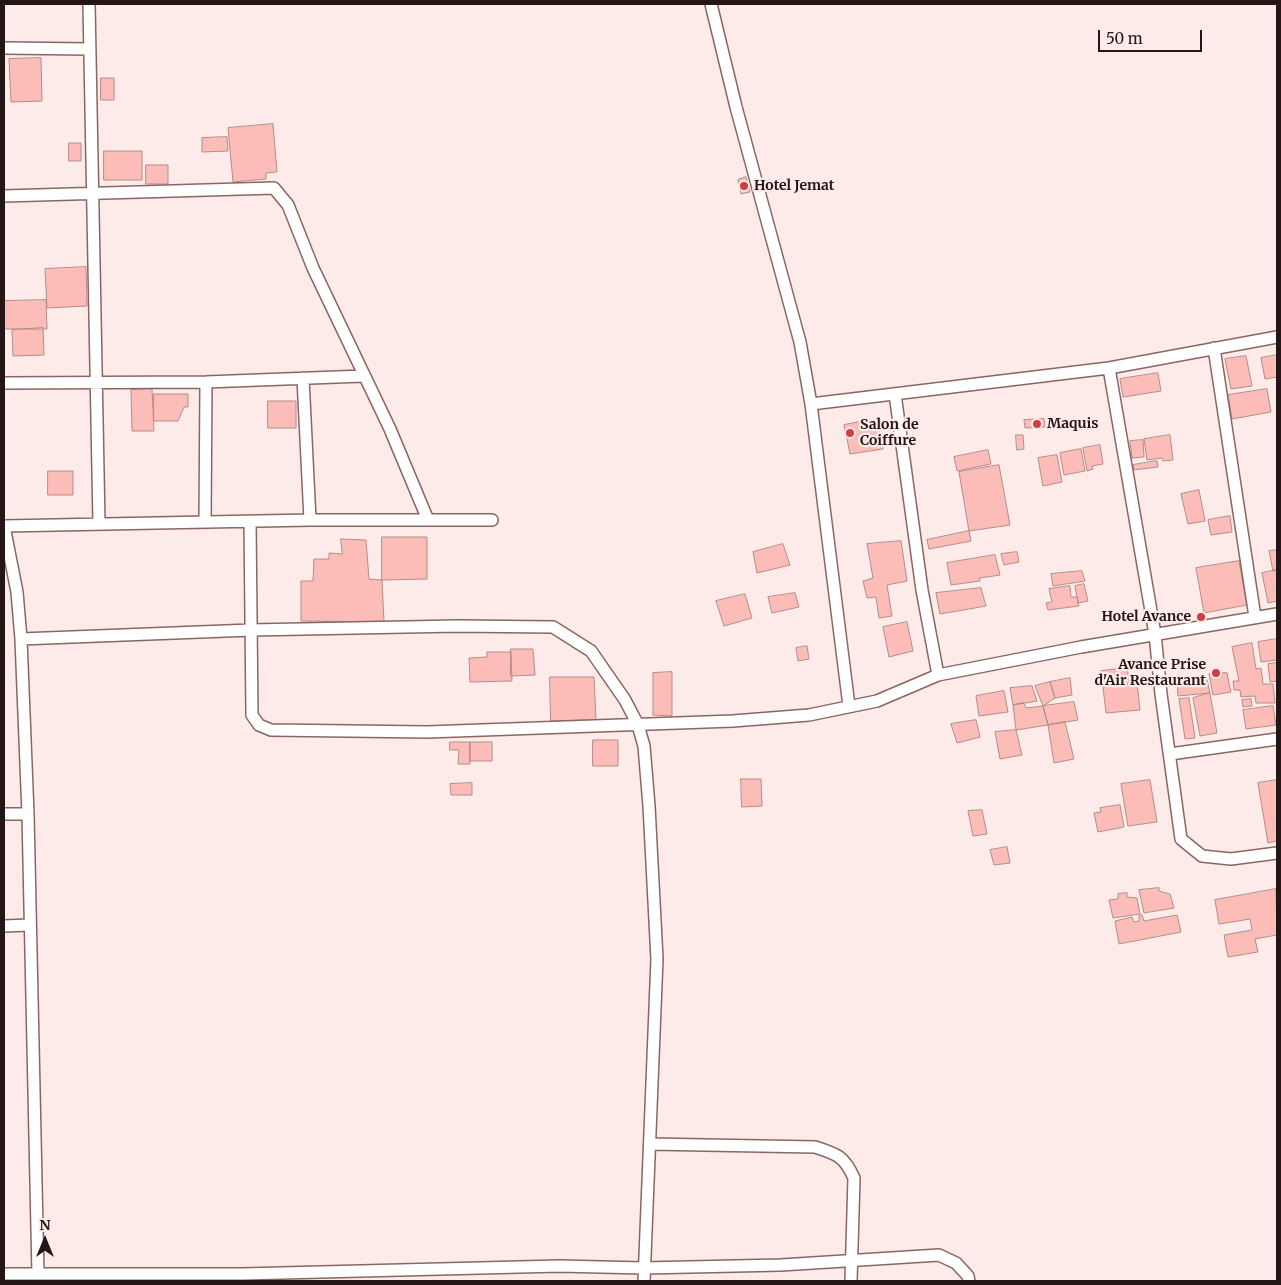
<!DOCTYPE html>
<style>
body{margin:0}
#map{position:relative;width:1281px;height:1285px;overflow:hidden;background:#fcebe9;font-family:Merriweather,serif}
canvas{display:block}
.frame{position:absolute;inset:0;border:5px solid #241615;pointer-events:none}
.north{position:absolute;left:20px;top:1215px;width:50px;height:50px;-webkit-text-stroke:4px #fcebe9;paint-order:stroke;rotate:0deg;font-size:14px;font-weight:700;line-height:20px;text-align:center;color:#241615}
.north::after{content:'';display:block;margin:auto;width:18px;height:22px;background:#241615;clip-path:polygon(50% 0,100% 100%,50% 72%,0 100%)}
.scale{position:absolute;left:1098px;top:30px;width:104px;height:22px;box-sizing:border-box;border:2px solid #241615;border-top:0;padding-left:6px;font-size:15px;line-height:18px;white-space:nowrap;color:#241615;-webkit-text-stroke:4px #fcebe9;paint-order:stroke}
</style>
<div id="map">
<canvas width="1281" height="1285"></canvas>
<div class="frame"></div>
<div class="north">N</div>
<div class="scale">50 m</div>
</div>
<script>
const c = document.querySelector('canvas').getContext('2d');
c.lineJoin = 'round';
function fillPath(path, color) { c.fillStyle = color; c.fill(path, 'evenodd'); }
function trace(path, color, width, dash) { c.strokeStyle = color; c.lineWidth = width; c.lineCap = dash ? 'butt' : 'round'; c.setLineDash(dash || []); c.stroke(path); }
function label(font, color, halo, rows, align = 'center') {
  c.font = font + ' Merriweather,serif'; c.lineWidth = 4.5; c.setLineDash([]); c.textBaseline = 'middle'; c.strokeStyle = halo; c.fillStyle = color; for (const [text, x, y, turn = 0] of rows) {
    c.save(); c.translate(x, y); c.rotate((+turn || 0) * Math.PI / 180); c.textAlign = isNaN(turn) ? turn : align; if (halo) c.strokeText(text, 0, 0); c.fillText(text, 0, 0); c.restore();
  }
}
const building = new Path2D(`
 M41 58 42 101 11 102 9 59Z
 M101 78H114V100H101Z
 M273 124 277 172 266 173V179L233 182 228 128Z
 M227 137 228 151 202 152V138Z
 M69 143H81V161H69Z
 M104 151H142V180H104Z
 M146 165H168V184H146Z
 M746 177 750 192 741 194 738 180Z
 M86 267 87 306 47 308 45 269Z
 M46 300 47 329H4V301Z
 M43 328 44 355 13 356 12 330Z
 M1277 355V377L1265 379 1261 358Z
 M1246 356 1252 386 1231 389 1225 359Z
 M1158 373 1161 391 1123 397 1120 379Z
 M152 389 154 431H132L131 390Z
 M1267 389 1271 412 1232 419 1228 395Z
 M154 394H188V407H184L178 421H154Z
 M268 401H296V428H268Z
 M1044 419 1045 427 1025 428 1024 420Z
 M860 422 863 429 879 426 883 449 850 454 844 425Z
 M1016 435H1023L1024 449 1017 450Z
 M1170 435 1173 460 1163 461 1162 458 1147 460 1144 439Z
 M1143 440 1144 457 1132 458 1130 441Z
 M1100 445 1103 464 1092 466 1093 469 1087 471 1083 448Z
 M1081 449 1085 471 1064 475 1060 453Z
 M988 450 991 464 957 471 954 457Z
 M1057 455 1062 482 1043 486 1038 458Z
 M1157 461 1158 467 1134 470 1133 465Z
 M999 465 1010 525 969 531 959 472Z
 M48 471H73V495H48Z
 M1199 490 1205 521 1188 524 1181 494Z
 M1230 516 1232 532 1211 535 1208 520Z
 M969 531 971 541 929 549 927 540Z
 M382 537H427V579L382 580Z
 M341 539 366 540 369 579 382 580 384 622 301 621V581H313L314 559H329V553L342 554Z
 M901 541 907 581 887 585 892 616 879 618 876 597 867 598 863 581 873 578 867 544Z
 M783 544 790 565 757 573 753 552Z
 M1277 550V570L1273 571 1269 551Z
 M1017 552 1019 562 1004 565 1001 554Z
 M995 555 1000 575 980 578V581L951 585 947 563Z
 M1239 561 1247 605 1204 613 1196 568Z
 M1277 570V601L1268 603 1262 573Z
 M1082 571 1085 581 1053 586 1051 574Z
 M1084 584 1088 601 1078 603 1075 586Z
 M1070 586 1071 597H1077L1079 606 1048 610 1046 603 1052 602 1049 589Z
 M981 588 986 606 940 614 936 593Z
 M795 593 799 607 772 613 768 597Z
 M745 594 752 618 724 626 716 601Z
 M907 622 913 651 889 657 883 627Z
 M1277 639V660L1261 662 1258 642Z
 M1252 643 1256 669 1261 668 1263 684H1273L1275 703H1256L1255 696 1241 697 1240 690H1234L1233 681H1239L1232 647Z
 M807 646 809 659 798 661 796 648Z
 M511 649H533L535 675 511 676Z
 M487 652H511L512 681 470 682 469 658 487 657Z
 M1277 663V681L1270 682 1268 664Z
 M1127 668 1130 684 1103 687 1101 671Z
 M672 672V716L653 715V673Z
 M1227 673 1231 692 1213 695 1209 674Z
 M550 677H594L596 720 551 721Z
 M1070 678 1072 695 1055 698 1050 682Z
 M1207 680 1210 693 1178 696 1177 682Z
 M1050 682 1055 698 1043 706 1035 686Z
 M1137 683 1140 710 1106 713 1103 687Z
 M1032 686 1037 701 1013 705 1010 688Z
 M1004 691 1008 712 979 716 976 696Z
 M1210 693 1217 733 1200 736 1193 698Z
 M1189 698 1195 738 1185 739 1179 699Z
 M1251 699 1252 706 1243 707 1242 700Z
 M1074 702 1078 720 1048 725 1043 706Z
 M1024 703 1026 708 1043 706 1048 725 1016 730 1013 705Z
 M1273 706 1276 725 1246 729 1243 710Z
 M976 720 980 737 957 743 951 724Z
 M1065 722 1074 759 1054 763 1048 725Z
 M1016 730 1022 755 1000 759 995 732Z
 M593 740H618V766H593Z
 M450 742H470V764H458L459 750H450Z
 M470 742H492V761H470Z
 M741 779H761L762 806 742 807Z
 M1150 780 1157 822 1128 826 1121 784Z
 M1277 780V841L1268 843 1258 783Z
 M472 783V795H451L450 784Z
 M1120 805 1124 827 1098 832 1094 813 1101 812 1100 808Z
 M982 810 987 834 973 836 968 811Z
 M1007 847 1010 863 994 865 990 850Z
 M1159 888V891L1170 894 1174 908 1144 913 1139 890Z
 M1276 889 1277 935 1255 939 1258 952 1228 957 1224 935 1252 930 1250 919 1219 924 1215 900Z
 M1127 893V897L1137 898 1140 914 1113 918 1109 900 1118 899V894Z
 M1142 915 1144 921 1177 915 1181 932 1119 944 1115 921 1132 917 1134 922 1139 921V916Z`);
const minor = new Path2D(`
 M89 4 99 524
 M711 4 736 107 800 342 811 404 849 706
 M4 48 89 49
 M4 196 274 188 288 205 313 268 390 429 428 520
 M1214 348 1255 617
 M1109 368 1155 634 1161 694 1181 839 1202 856 1231 859 1277 853
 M303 378 310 520
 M4 383 206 382 363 376
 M895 394 922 590 938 675
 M811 404 1109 368 1277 337
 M205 522 206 382
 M250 522 252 715 259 725 271 730 427 732 733 721 809 715 877 701 938 675 1081 647 1277 614
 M4 526 17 592 21 639 28 814 38 1274
 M4 526 310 520H492
 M21 639 251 630 457 626 553 627 591 651 625 700 638 725 644 746 649 806 657 959 644 1281
 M1170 754 1277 739
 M4 814H28
 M4 926 29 925
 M650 1144 815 1147C837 1154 844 1156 854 1178L851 1281
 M4 1274H242L559 1266 644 1268 781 1265 939 1255 956 1263 968 1276 969 1281`);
const markers = [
 [744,186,5,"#cf3f42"],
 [1037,424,5,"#cf3f42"],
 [850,433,5,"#cf3f42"],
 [1201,617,5,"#cf3f42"],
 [1216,673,5,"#cf3f42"]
];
const poiNames = [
 ["Hotel Jemat",754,186],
 ["Maquis",1047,424],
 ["Salon de",860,425],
 ["Coiffure",860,441],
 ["Hotel Avance",1191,617,"right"],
 ["Avance Prise",1206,665,"right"],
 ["d'Air Restaurant",1206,681,"right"]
];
fillPath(building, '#fcbcb7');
trace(building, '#b38d8a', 1);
trace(minor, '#8a6663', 14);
trace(minor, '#fff', 11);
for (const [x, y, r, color] of markers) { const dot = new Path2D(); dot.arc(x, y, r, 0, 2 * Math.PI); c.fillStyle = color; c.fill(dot); trace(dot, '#fcebe9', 2); }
label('bold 14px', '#241615', '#fcebe9', poiNames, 'left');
</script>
